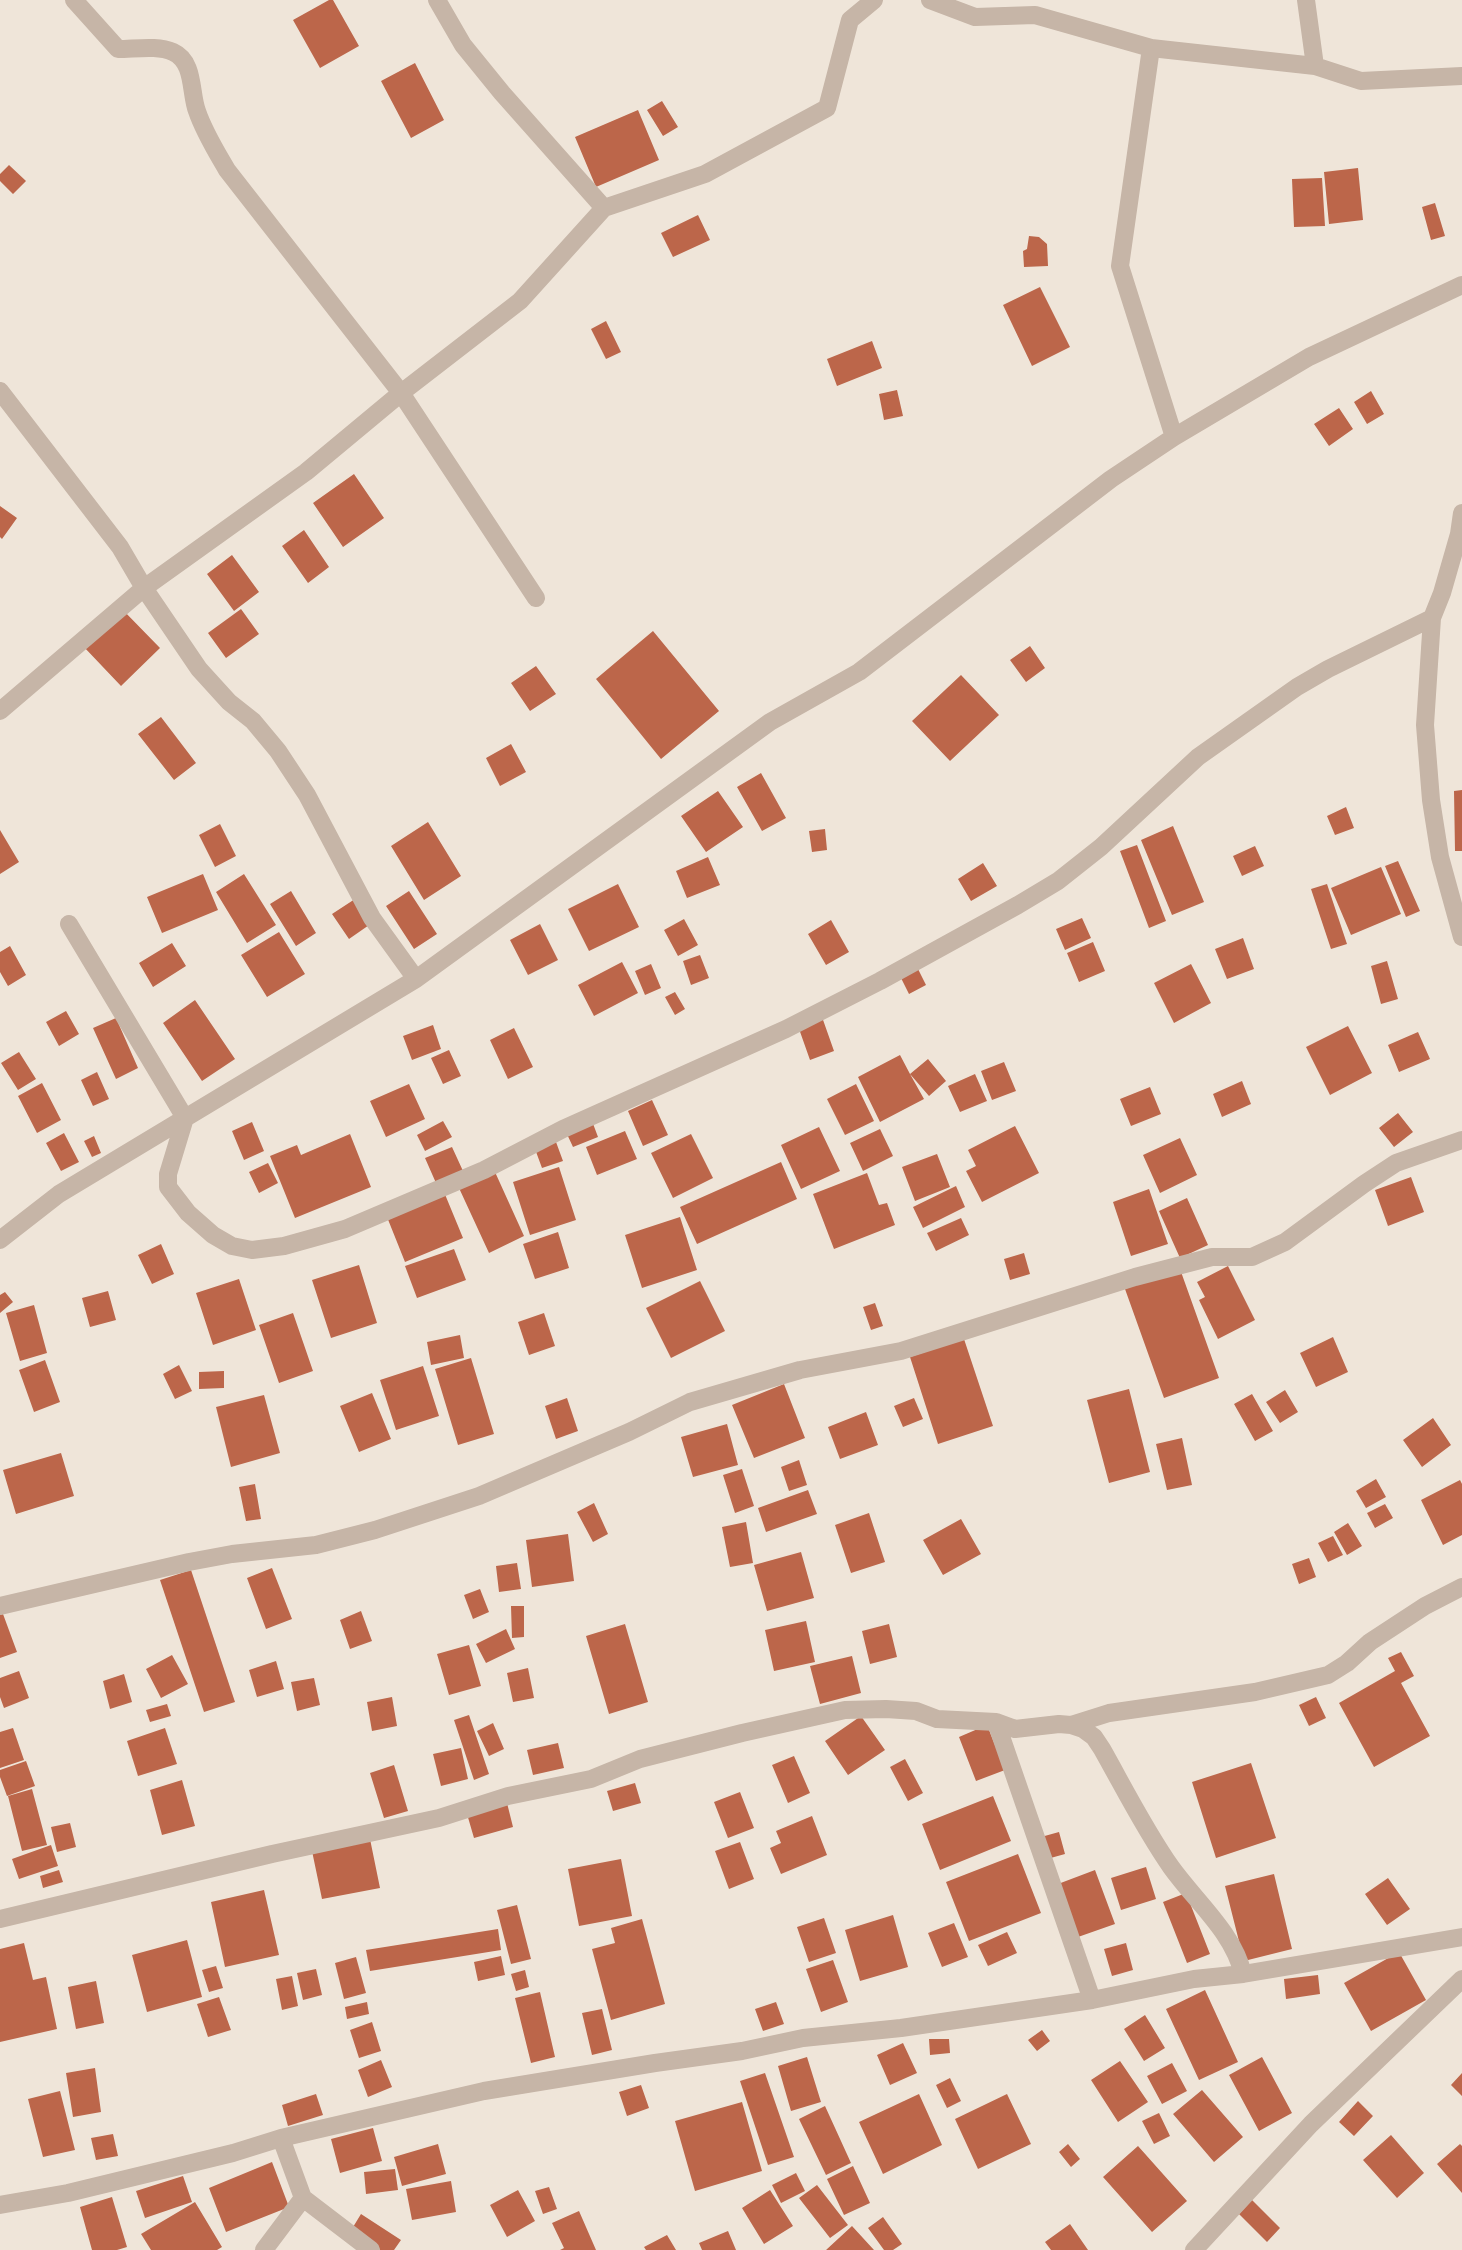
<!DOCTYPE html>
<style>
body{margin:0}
canvas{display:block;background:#efe5d9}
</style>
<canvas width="1462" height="2250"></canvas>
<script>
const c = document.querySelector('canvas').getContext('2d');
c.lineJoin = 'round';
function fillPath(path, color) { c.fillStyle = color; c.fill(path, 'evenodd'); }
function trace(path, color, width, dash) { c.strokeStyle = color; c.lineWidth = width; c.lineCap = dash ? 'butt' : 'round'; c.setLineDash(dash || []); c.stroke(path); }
const building = new Path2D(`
 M329 0H333L359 46 320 68 293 20Z
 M415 63 444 120 411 138 381 81Z
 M662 101 678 127 663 136 647 110Z
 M638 110 659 160 596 187 575 137Z
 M9 165 26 181 13 194 0 181V174Z
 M1358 168 1363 220 1329 224 1324 172Z
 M1322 178 1325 226 1294 227 1292 179Z
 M1435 203 1445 236 1431 240 1422 207Z
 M698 215 710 240 673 257 661 233Z
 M1029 236 1039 237 1047 244 1048 266 1024 267 1023 251 1027 249Z
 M1040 287 1070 347 1032 366 1003 305Z
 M606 321 621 352 606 359 591 329Z
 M872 341 882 368 837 386 827 359Z
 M897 390 903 416 884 420 879 394Z
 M1371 391 1384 414 1367 424 1354 402Z
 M1339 408 1353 429 1329 446 1314 424Z
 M354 474 384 518 343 547 313 503Z
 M0 506 17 518 2 539 0 537Z
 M304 530 329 567 308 583 282 546Z
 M232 555 259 592 234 611 207 574Z
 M121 608 160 648 121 686 83 646Z
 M241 609 259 634 226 658 208 633Z
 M653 631 719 711 661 759 596 679Z
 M1030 646 1045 668 1026 682 1010 660Z
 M536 666 556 694 530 711 511 683Z
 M961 675 999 715 950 761 912 721Z
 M161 717 196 763 174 780 138 734Z
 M511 744 526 772 500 786 486 758Z
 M761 773 786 818 762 831 737 787Z
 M1462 790V851H1455L1454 791Z
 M718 791 743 827 706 852 681 816Z
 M1346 807 1354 828 1335 835 1327 816Z
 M428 822 461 876 424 900 391 846Z
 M220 824 236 856 215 867 199 835Z
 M1173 826 1204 902 1172 915 1141 840Z
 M825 829 827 850 812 852 809 831Z
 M0 830 19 862 0 874Z
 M1137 845 1166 921 1149 928 1120 851Z
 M1255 846 1264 866 1242 876 1233 856Z
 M708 857 720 885 687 898 676 871Z
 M1398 861 1420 911 1406 917 1385 866Z
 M983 863 997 886 971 901 958 879Z
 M1381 867 1401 914 1351 935 1331 888Z
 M203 874 218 910 162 933 147 897Z
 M244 874 276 925 247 943 216 892Z
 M618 884 639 927 589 951 568 909Z
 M1327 884 1347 944 1331 949 1311 889Z
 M291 891 316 933 296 946 270 904Z
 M409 891 437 934 414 949 386 906Z
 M355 899 372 923 349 939 332 914Z
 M1082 918 1091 938 1065 950 1056 929Z
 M684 919 698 945 678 956 664 930Z
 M831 920 849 952 826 965 808 934Z
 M540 924 558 960 528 975 510 940Z
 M279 932 305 974 267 997 241 955Z
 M1243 938 1254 969 1227 979 1215 949Z
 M1093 942 1105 971 1079 982 1067 953Z
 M172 943 186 966 153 987 139 963Z
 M10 946 26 975 8 986 0 972V952Z
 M700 955 709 978 691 985 683 961Z
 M1387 961 1398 999 1381 1004 1371 966Z
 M622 962 638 993 594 1016 578 985Z
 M651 964 661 988 645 995 635 971Z
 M1191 964 1211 1003 1174 1023 1154 983Z
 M918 969 926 985 909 994 901 978Z
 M675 992 685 1009 675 1015 665 997Z
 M195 1000 235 1059 202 1081 163 1023Z
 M66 1011 79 1034 59 1046 46 1022Z
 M822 1017 834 1051 810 1060 798 1026Z
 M116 1018 138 1068 116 1079 93 1028Z
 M433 1025 441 1049 412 1060 403 1036Z
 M1348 1026 1372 1073 1330 1095 1306 1047Z
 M514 1028 533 1067 508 1079 490 1040Z
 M1418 1032 1430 1059 1399 1072 1388 1045Z
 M449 1050 461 1076 443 1084 431 1058Z
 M19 1052 36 1079 18 1090 1 1063Z
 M900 1055 910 1074 928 1059 946 1081 929 1096 910 1074 924 1099 880 1122 858 1077Z
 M1004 1062 1016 1091 992 1100 981 1071Z
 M97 1072 109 1099 93 1106 81 1080Z
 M975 1074 987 1101 960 1112 948 1086Z
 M1242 1081 1251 1104 1222 1117 1213 1094Z
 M42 1083 61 1120 37 1133 18 1096Z
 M409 1084 425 1119 386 1137 370 1101Z
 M856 1084 874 1121 845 1135 827 1099Z
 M1150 1087 1161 1114 1131 1126 1120 1099Z
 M652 1100 668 1135 643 1146 628 1111Z
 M1398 1113 1413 1132 1394 1147 1379 1128Z
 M443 1121 452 1137 425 1151 417 1135Z
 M592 1121 598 1137 573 1147 566 1132Z
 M252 1122 264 1151 244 1160 232 1131Z
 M1015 1126 1039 1173 982 1202 966 1171 976 1166 968 1150Z
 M819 1127 840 1171 801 1189 781 1145Z
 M880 1129 893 1156 863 1171 850 1143Z
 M625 1131 637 1159 597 1175 586 1147Z
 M64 1133 79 1162 61 1171 46 1143Z
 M350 1134 371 1187 295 1218 270 1156 297 1145 301 1155Z
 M691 1134 713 1178 673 1198 651 1153Z
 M94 1136 101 1153 92 1157 84 1141Z
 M1180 1138 1197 1175 1160 1193 1143 1155Z
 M556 1142 563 1161 542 1168 535 1149Z
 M452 1147 463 1171 436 1183 425 1158Z
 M937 1154 950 1187 915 1201 902 1167Z
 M781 1162 797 1199 697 1244 680 1207Z
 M268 1163 278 1183 259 1193 249 1172Z
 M559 1167 576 1220 530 1235 513 1182Z
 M495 1172 524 1236 489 1253 459 1188Z
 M867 1173 879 1205 887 1203 895 1225 834 1249 813 1194Z
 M1411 1177 1424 1212 1388 1226 1375 1190Z
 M956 1186 965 1207 923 1228 913 1207Z
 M1149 1189 1168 1244 1131 1256 1113 1202Z
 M444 1192 463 1238 405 1262 387 1217Z
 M1187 1198 1208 1245 1180 1258 1159 1211Z
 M680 1217 697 1270 642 1288 625 1235Z
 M961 1218 969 1235 936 1251 927 1233Z
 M558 1232 569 1268 535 1279 523 1244Z
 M161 1244 174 1274 152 1284 138 1255Z
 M454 1249 466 1280 417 1298 405 1266Z
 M1024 1253 1030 1274 1010 1280 1004 1259Z
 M359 1265 377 1323 331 1338 312 1280Z
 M1228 1266 1255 1320 1218 1339 1199 1300 1205 1297 1197 1282Z
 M1180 1269 1219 1378 1164 1398 1125 1289Z
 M239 1279 256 1330 213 1345 196 1293Z
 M700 1281 725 1331 671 1358 646 1308Z
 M108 1291 116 1320 90 1327 82 1298Z
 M5 1292 13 1302 0 1313V1295Z
 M875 1303 883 1326 871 1330 863 1307Z
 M34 1305 47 1353 20 1361 6 1313Z
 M293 1313 313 1371 279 1383 259 1325Z
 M544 1313 555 1346 529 1355 518 1322Z
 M460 1335 464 1358 431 1365 427 1342Z
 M1333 1337 1348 1372 1316 1387 1300 1353Z
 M964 1339 993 1426 938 1444 910 1357Z
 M471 1358 494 1434 458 1445 435 1369Z
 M45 1360 60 1402 34 1412 19 1370Z
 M179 1365 192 1391 175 1399 163 1374Z
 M423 1366 439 1416 396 1430 380 1380Z
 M224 1371V1388L199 1389V1372Z
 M784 1384 805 1438 754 1458 732 1405Z
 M1129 1389 1150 1472 1109 1483 1087 1400Z
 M1285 1390 1298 1412 1280 1423 1266 1402Z
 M372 1393 391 1439 359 1452 340 1406Z
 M1252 1394 1273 1431 1255 1441 1234 1404Z
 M264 1395 280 1453 231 1467 216 1407Z
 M567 1398 578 1431 556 1439 545 1406Z
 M914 1398 923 1419 903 1427 894 1406Z
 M866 1412 878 1445 840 1459 828 1427Z
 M1433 1418 1451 1445 1422 1467 1403 1440Z
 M727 1424 738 1465 693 1477 681 1437Z
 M1182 1438 1192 1485 1167 1490 1156 1444Z
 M61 1453 74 1496 16 1514 3 1470Z
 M799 1460 807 1485 789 1491 781 1467Z
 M742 1469 754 1506 735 1513 723 1475Z
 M1376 1479 1386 1497 1366 1508 1356 1491Z
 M1460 1480 1462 1484V1535L1443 1545 1421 1500Z
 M255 1484 261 1519 246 1521 239 1487Z
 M808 1490 817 1514 766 1532 758 1508Z
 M594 1503 608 1534 593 1542 577 1512Z
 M1385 1504 1393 1518 1375 1528 1367 1513Z
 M869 1513 885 1562 851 1573 835 1525Z
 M961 1519 981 1554 943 1575 923 1540Z
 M746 1522 753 1563 730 1567 722 1527Z
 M1348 1523 1362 1546 1347 1555 1334 1532Z
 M568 1534 574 1581 532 1587 526 1540Z
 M1333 1536 1343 1555 1328 1562 1318 1543Z
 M801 1552 814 1598 767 1611 754 1565Z
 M1309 1558 1316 1577 1299 1584 1292 1564Z
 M517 1563 521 1589 499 1592 496 1566Z
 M272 1568 292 1619 266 1629 247 1578Z
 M191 1570 235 1702 204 1712 160 1580Z
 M480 1589 489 1612 473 1619 464 1595Z
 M511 1606H524V1637L512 1638Z
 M361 1611 372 1641 350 1649 340 1620Z
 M3 1614 17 1652 0 1658V1615Z
 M806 1621 815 1662 774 1671 765 1630Z
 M625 1624 648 1702 609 1714 586 1636Z
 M889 1624 897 1657 870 1664 862 1631Z
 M506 1629 515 1649 486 1663 476 1644Z
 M469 1645 481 1686 449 1695 437 1654Z
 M1401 1652 1414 1676 1401 1683 1430 1736 1374 1767 1339 1703 1395 1671 1388 1658Z
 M172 1655 188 1684 161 1698 146 1669Z
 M852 1656 861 1693 820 1704 810 1666Z
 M276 1661 284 1689 257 1697 249 1670Z
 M528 1668 534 1698 513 1702 507 1673Z
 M19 1671 29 1698 4 1708 0 1697V1678Z
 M124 1674 132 1702 110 1709 103 1681Z
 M314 1678 320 1705 297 1711 291 1682Z
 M392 1697 397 1726 372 1731 367 1702Z
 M1316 1697 1326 1718 1309 1726 1299 1705Z
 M167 1704 171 1716 150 1722 146 1710Z
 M469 1715 489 1774 474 1780 454 1720Z
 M861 1716 885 1750 848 1775 825 1741Z
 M493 1723 504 1749 489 1756 477 1731Z
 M987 1725 1005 1770 976 1781 959 1737Z
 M13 1728 24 1760 0 1768V1732Z
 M165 1728 177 1764 138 1776 127 1741Z
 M558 1743 564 1768 533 1775 527 1750Z
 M461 1748 468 1779 441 1786 433 1754Z
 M794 1756 810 1793 788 1803 772 1765Z
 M905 1759 923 1793 908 1801 890 1767Z
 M26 1761 35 1786 7 1796 0 1777V1770Z
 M1251 1763 1276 1838 1216 1858 1192 1782Z
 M394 1765 408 1811 384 1818 370 1773Z
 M182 1780 195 1826 162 1835 150 1790Z
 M635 1783 641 1803 613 1811 607 1791Z
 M32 1789 47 1845 22 1851 8 1796Z
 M740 1792 754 1828 728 1838 714 1802Z
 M993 1796 1011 1841 940 1870 922 1824Z
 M507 1803 513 1827 474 1838 467 1814Z
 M812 1816 827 1855 781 1874 770 1848 781 1843 776 1831Z
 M70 1823 76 1847 57 1852 51 1827Z
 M1059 1832 1065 1854 1047 1859 1041 1837Z
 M370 1839 380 1888 322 1899 312 1851Z
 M740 1842 754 1879 729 1889 715 1851Z
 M51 1845 58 1866 19 1879 12 1859Z
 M1018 1854 1041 1913 969 1941 946 1882Z
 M621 1859 632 1916 579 1926 568 1869Z
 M1146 1867 1156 1899 1121 1910 1111 1878Z
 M59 1870 63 1882 43 1888 40 1876Z
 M1095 1870 1115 1924 1078 1937 1058 1884Z
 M1274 1874 1292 1949 1244 1961 1225 1886Z
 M1388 1878 1410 1909 1387 1925 1365 1894Z
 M264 1890 279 1955 225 1967 211 1902Z
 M1186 1893 1210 1954 1187 1963 1163 1902Z
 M517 1905 531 1959 511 1964 497 1910Z
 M893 1915 908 1967 860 1981 845 1930Z
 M824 1918 836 1953 809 1962 797 1927Z
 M642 1919 665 2004 611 2020 592 1949 615 1943 611 1928Z
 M954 1923 968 1957 942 1967 928 1933Z
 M498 1929 501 1950 370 1971 366 1950Z
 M1007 1932 1017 1953 988 1966 978 1945Z
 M187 1940 202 1997 147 2012 132 1955Z
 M24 1943 33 1980 46 1977 57 2029 0 2042V1949Z
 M1126 1943 1133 1970 1112 1976 1104 1949Z
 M1399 1952 1426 2000 1371 2031 1344 1983Z
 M501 1956 505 1975 478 1981 474 1962Z
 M356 1957 366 1993 344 1999 335 1963Z
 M833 1960 848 2002 821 2012 806 1969Z
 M216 1966 223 1988 209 1992 202 1970Z
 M316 1969 322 1995 303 2000 297 1973Z
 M525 1970 529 1987 516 1991 511 1974Z
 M1318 1975 1320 1994 1286 1999 1284 1979Z
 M292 1976 298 2006 282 2010 276 1979Z
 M96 1981 104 2023 76 2029 68 1987Z
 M1205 1990 1238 2062 1199 2080 1166 2009Z
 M540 1992 555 2057 531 2063 515 1998Z
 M219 1997 231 2030 208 2037 197 2004Z
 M367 2002 369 2014 347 2019 345 2007Z
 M776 2002 784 2024 763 2031 755 2009Z
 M602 2009 612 2050 592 2055 582 2013Z
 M1145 2015 1165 2048 1144 2061 1124 2029Z
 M372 2022 381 2051 359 2058 350 2030Z
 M1042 2030 1050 2041 1037 2051 1028 2040Z
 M929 2039H949L950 2053 930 2055Z
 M903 2043 917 2073 890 2085 877 2055Z
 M807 2057 821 2102 791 2111 778 2066Z
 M1262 2057 1292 2113 1259 2131 1229 2075Z
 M381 2060 392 2087 368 2097 358 2070Z
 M1120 2061 1148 2102 1118 2122 1091 2080Z
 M1172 2063 1187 2091 1162 2104 1147 2076Z
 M95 2068 101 2112 73 2117 66 2073Z
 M765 2073 794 2157 768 2165 740 2081Z
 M1462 2073V2096L1451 2085Z
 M950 2078 961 2101 947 2108 936 2085Z
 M641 2085 649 2108 627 2116 619 2092Z
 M1202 2090 1243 2137 1214 2162 1173 2114Z
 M60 2091 75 2150 43 2157 28 2099Z
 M316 2094 323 2115 288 2126 282 2105Z
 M919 2094 942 2145 883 2174 859 2122Z
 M1007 2094 1031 2144 978 2169 955 2119Z
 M1358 2101 1373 2116 1354 2136 1339 2122Z
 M742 2102 762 2171 695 2191 675 2121Z
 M825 2106 851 2163 826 2175 799 2119Z
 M1159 2113 1170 2136 1154 2144 1142 2121Z
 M373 2128 382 2161 340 2173 331 2139Z
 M113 2134 118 2156 96 2160 91 2138Z
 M1391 2135 1424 2173 1397 2198 1363 2160Z
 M438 2144 446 2174 402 2186 394 2157Z
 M1068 2144 1080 2159 1071 2167 1059 2152Z
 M1460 2144 1462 2146V2193L1437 2164Z
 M1138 2146 1187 2201 1152 2232 1103 2177Z
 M272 2162 289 2207 226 2232 209 2188Z
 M853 2166 870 2203 844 2215 827 2179Z
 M395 2169 398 2190 366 2194 364 2172Z
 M796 2173 805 2191 781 2203 772 2185Z
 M183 2176 192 2202 145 2218 136 2191Z
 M451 2181 456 2212 412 2220 406 2189Z
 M817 2185 848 2225 830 2238 799 2198Z
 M549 2187 557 2209 543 2214 535 2191Z
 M518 2190 535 2221 507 2237 490 2205Z
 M770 2190 793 2226 764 2244 742 2208Z
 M112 2197 127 2247 117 2250H92L80 2207Z
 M1252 2200 1280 2228 1267 2242 1239 2214Z
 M195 2202 222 2247 217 2250H151L141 2234Z
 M579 2211 596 2250H560L564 2248 552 2223Z
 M361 2214 401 2240 394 2250H378L350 2232Z
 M883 2217 902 2244 893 2250H884L868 2228Z
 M1070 2224 1088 2250H1051L1045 2242Z
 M852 2226 874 2250H826Z
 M728 2231 736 2250H702L699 2243Z
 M667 2235 676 2250H646L644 2247Z`);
const minor = new Path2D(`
 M74 0 118 49C135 49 158 45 173 52 195 62 190 93 197 111 204 132 216 151 227 170L401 393 536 598
 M437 0 463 45 502 93 604 208
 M930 0 975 17 1035 15 1151 48 1315 66 1361 81 1462 76
 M1306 0 1315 66
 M1151 48 1120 266 1174 437
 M0 391 120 547 144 588 199 669 229 702 253 721 278 751 307 795 372 918 416 979
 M1462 513 1459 534 1442 593 1432 618 1425 725 1431 800 1440 857 1462 937
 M0 711 144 588 306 472 401 393 520 301 604 208 705 174 827 108 850 20 874 0
 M69 924 185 1118 168 1174V1187L188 1213 213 1235 232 1246 252 1250 284 1246 345 1229 484 1170 563 1129 786 1029 880 981 1018 905 1058 881 1101 847 1198 757 1297 687 1328 669 1432 618
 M0 1240 59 1194 416 979 770 722 859 672 1111 479 1174 437 1309 357 1462 285
 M0 1606 189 1562 232 1554 316 1545 375 1530 479 1496 629 1432 690 1402 800 1370 901 1351 1135 1277 1212 1257H1252L1285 1242 1364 1184 1396 1163 1462 1140
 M996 1722 1092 2000
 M1071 1725 1109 1713 1255 1692 1328 1675 1347 1663 1370 1642 1425 1606 1462 1587
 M0 1919 272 1854 439 1818 508 1796 591 1779 640 1759 742 1733 845 1710 886 1709 916 1711 937 1719 996 1722 1015 1729 1059 1724 1071 1725 1083 1729 1094 1737 1102 1749C1124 1788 1145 1830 1171 1867 1196 1902 1233 1932 1243 1974
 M281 2138 303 2198 371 2250
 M0 2205 68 2193 233 2153 281 2138 484 2091 655 2063 742 2051 803 2038 901 2028 1092 2000 1194 1979 1243 1974 1462 1937
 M264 2250 303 2198
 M1194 2250 1311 2124 1462 1979`);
fillPath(building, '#bc664a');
trace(minor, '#c6b5a7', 18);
</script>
